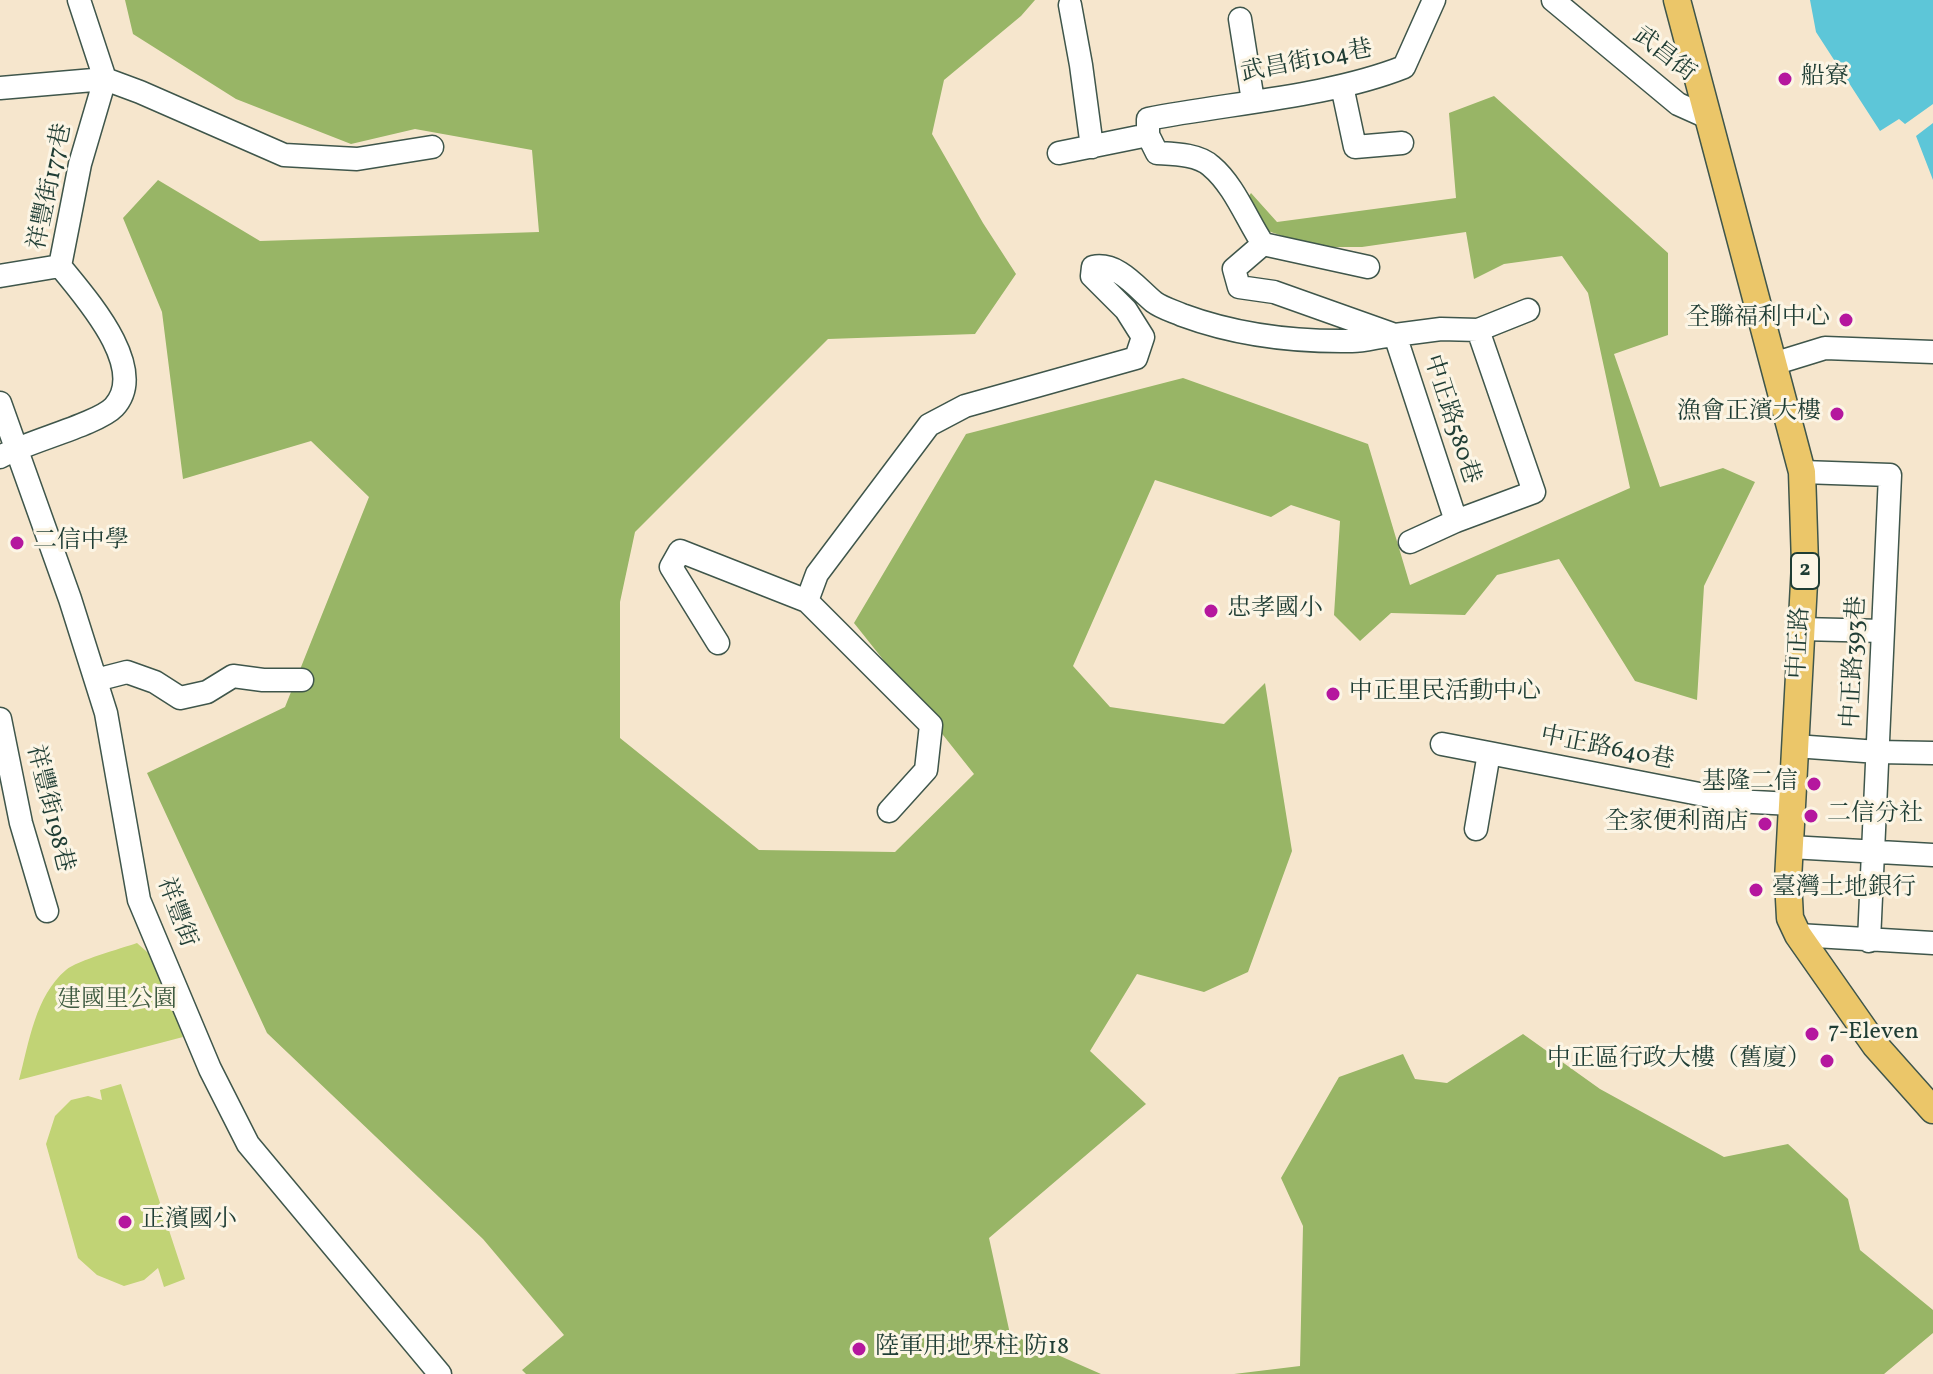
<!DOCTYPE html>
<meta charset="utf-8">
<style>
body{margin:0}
canvas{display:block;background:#f6e6cd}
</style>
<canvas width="1933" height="1374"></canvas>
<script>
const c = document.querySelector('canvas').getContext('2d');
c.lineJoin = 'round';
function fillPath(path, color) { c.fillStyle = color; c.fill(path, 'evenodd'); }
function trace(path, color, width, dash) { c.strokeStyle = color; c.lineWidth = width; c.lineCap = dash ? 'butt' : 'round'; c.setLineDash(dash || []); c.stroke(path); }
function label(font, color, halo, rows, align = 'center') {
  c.font = font + ' Vollkorn,"Noto Serif TC",serif'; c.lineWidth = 6; c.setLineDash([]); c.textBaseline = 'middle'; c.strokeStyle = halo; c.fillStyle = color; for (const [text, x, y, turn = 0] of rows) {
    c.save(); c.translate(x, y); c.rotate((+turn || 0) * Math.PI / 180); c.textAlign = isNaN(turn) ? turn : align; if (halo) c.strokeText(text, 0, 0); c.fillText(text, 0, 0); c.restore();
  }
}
const green = new Path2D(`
 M137 943 155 959 183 1037 19 1080C29 1043 35 996 66 970 78 960 120 949 137 943Z
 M121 1084 185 1279 164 1287 158 1268 144 1280 124 1286 97 1275 78 1258 46 1144 55 1116 71 1100 88 1096 102 1100 100 1090Z`);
const forest = new Path2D(`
 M125 0H1035L1021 16 944 80 932 134 983 223 1016 274 975 334 828 339 635 532 620 602V738L759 850 895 852 974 774 854 623 966 434 1183 378 1368 444 1410 585 1630 488 1588 293 1562 256 1504 264 1474 279 1466 232 1362 247H1315L1265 230 1241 208 1251 193 1277 222 1456 198 1449 113 1494 96 1668 253V335L1614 354 1660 487 1723 468 1755 482 1704 586 1697 700 1635 681 1559 559 1497 575 1465 615 1391 613 1360 641 1334 615 1340 521 1291 505 1271 517 1155 480 1073 666 1110 707 1224 724 1265 683 1292 851 1248 972 1204 992 1137 974 1090 1051 1146 1104 989 1238 1010 1334 1101 1374H526L522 1370 564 1335 483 1239 267 1033 147 773 285 707 369 497 311 441 183 479 162 312 123 218 158 180 260 241 539 232 532 150 415 129 351 144 236 99 133 34Z
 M1523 1034 1600 1089 1724 1157 1788 1144 1848 1199 1860 1250 1933 1310V1333L1884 1374H1234L1300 1366 1303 1226 1281 1178 1339 1077 1403 1054 1415 1079 1447 1083Z`);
const water = new Path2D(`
 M1810 0H1933V104L1905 124 1899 119 1880 131 1816 32Z
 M1933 123V180L1916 136Z`);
const minor = new Path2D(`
 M1434 0 1404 67C1328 97 1229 103 1148 119V135L1157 153C1174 154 1198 154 1211 166 1234 185 1247 220 1263 244L1234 269 1239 287 1274 292 1395 335 1441 329 1478 330 1528 310
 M1553 0 1678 104 1707 117
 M1070 5 1081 65 1092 147
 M1240 19 1253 101
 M1342 86 1355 147 1402 143
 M0 88 105 79 140 92 284 155 357 159 432 147
 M1059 153 1148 135
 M1263 244 1368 267
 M0 276 60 266
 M1773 364 1825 348 1933 352
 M0 403 70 599 106 713 139 900 210 1069 248 1144 440 1374
 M0 457C26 442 98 424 114 407 150 368 84 296 60 266L80 164 105 79 79 0
 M1802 472 1890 475 1869 941
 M1410 542 1456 521 1534 492 1478 330
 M807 601 931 725 926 770 889 811
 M1801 629 1883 631
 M718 643 671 567 680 551 807 601 817 574 929 425 965 406 1136 358 1143 337 1126 310 1092 276 1093 267C1118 262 1137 288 1154 302 1162 308 1173 311 1182 315 1236 335 1295 342 1352 341 1366 341 1380 336 1395 335L1456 521
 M96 680 127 672 155 682 180 698 207 692 233 676 263 680H302
 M0 719 21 823 47 911
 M1442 744 1489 753
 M1795 746 1878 752 1933 753
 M1476 829 1489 753 1735 801 1792 804
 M1790 847 1933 855
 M1798 935 1933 943`);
const major = new Path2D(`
 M1677 0 1802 472 1805 564 1788 880 1790 918 1798 935 1875 1045 1933 1110`);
const markers = [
 [1785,79,8,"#b5179e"],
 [1846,320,8,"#b5179e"],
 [1837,414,8,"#b5179e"],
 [17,543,8,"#b5179e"],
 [1211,611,8,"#b5179e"],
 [1333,694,8,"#b5179e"],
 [1814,784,8,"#b5179e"],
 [1811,816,8,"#b5179e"],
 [1765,824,8,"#b5179e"],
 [1756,890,8,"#b5179e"],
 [1812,1034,8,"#b5179e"],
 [1827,1061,8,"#b5179e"],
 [125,1222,8,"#b5179e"],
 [859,1349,8,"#b5179e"]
];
const shields = [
 [1805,571,28]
];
const shieldNames = [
 ["2",1805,571]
];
const streetNames = [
 ["武昌街",1663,56,38],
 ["武昌街104巷",1307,63,-11],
 ["祥豐街177巷",52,187,-78],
 ["中正路580巷",1450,420,72],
 ["中正路",1801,643,-87],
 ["中正路393巷",1856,662,-87],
 ["中正路640巷",1607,750,11],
 ["祥豐街198巷",48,809,76],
 ["祥豐街",175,913,70]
];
const poiNames = [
 ["船寮",1801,79],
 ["全聯福利中心",1830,320,"right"],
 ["漁會正濱大樓",1821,414,"right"],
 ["二信中學",33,543],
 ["忠孝國小",1227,611],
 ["中正里民活動中心",1349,694],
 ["基隆二信",1798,784,"right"],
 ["二信分社",1827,816],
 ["全家便利商店",1749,824,"right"],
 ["臺灣土地銀行",1772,890],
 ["7-Eleven",1828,1034],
 ["中正區行政大樓（舊廈）",1811,1061,"right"],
 ["正濱國小",141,1222],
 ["陸軍用地界柱 防18",875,1349]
];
const parkNames = [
 ["建國里公園",117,1002]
];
fillPath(green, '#c1d375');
fillPath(forest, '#98b566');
fillPath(water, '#5dc6d8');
trace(minor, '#3f564b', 25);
trace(major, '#3f564b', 29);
trace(minor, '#fff', 22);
trace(major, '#ebc669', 26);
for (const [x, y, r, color] of markers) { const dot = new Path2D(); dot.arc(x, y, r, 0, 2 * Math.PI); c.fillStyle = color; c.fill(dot); trace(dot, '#fcf5e5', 3); }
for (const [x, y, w] of shields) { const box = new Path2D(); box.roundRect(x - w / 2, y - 18, w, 36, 6); c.fillStyle = '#fcf5e5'; c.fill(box); trace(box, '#1f3d34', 2); }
label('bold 22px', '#1f3d34', null, shieldNames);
label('24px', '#1f3d34', '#fcf5e5', streetNames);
label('24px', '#1f3d34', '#fcf5e5', poiNames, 'left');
label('24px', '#3f5b41', '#fcf5e5', parkNames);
</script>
